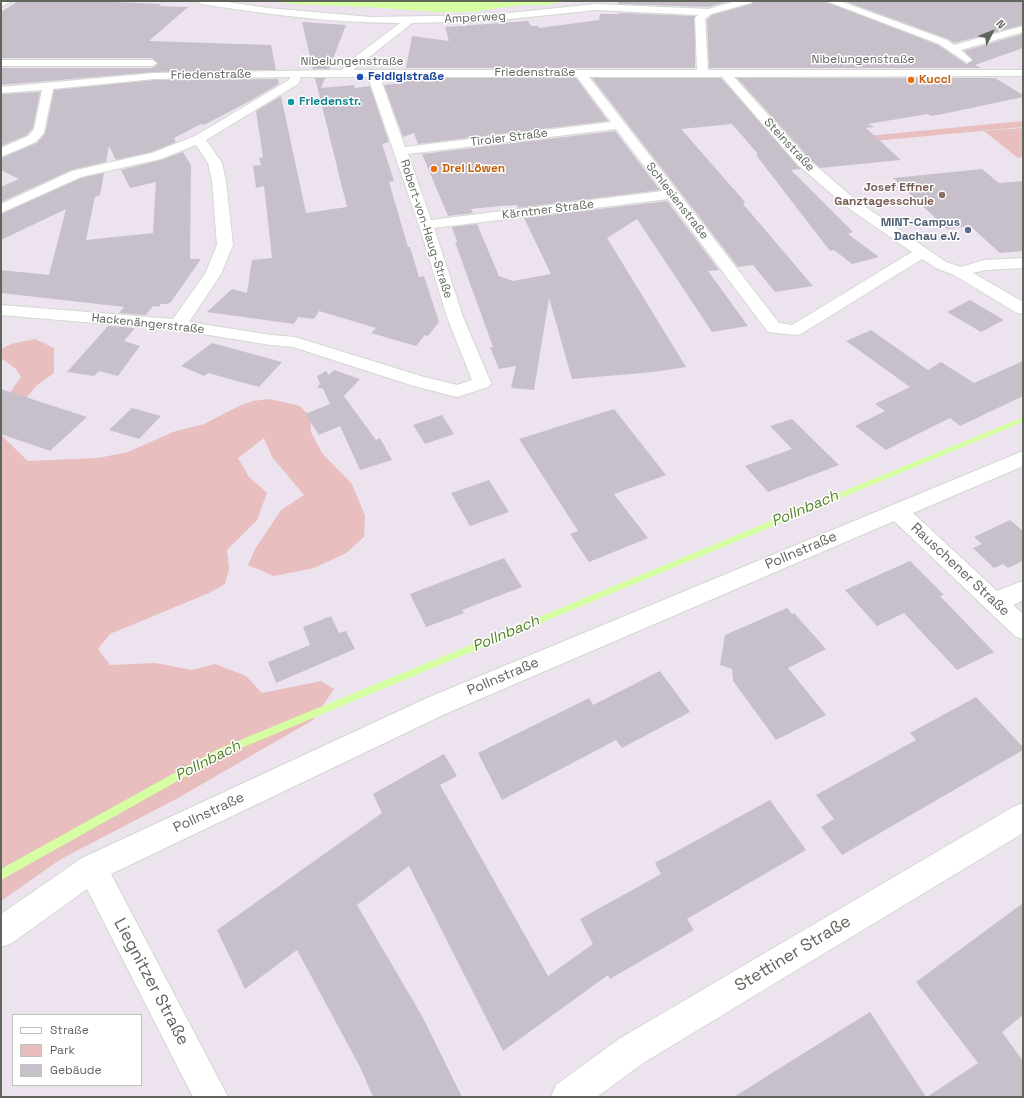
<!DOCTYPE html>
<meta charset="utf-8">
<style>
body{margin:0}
#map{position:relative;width:1024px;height:1098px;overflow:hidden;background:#ece3ef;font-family:"Space Grotesk",sans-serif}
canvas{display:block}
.frame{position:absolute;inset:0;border:2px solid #5f655b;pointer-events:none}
.legend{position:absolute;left:12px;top:1014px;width:130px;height:72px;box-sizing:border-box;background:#fff;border:1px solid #bfc1bd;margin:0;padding:5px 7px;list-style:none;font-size:12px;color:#5f655b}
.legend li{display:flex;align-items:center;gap:8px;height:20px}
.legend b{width:20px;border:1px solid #bfc1bd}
.north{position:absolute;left:972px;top:12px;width:40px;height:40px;-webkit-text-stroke:3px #fff;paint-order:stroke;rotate:48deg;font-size:11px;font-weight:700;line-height:16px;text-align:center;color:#5f655b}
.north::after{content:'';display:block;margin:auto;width:14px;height:18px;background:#5f655b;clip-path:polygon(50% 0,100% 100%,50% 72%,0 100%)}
</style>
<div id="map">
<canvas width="1024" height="1098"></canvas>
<div class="frame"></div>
<ul class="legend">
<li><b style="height:5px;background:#fff"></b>Straße</li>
<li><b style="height:11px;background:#e8bebe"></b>Park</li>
<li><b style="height:11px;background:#c7c0ca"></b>Gebäude</li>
</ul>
<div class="north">N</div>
</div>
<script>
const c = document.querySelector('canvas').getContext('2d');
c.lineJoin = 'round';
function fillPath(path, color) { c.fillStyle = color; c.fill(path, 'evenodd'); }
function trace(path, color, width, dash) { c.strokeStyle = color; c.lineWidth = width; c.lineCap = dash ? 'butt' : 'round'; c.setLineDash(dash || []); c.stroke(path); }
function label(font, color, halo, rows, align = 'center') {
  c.font = font + ' "Space Grotesk",sans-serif'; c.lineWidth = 3; c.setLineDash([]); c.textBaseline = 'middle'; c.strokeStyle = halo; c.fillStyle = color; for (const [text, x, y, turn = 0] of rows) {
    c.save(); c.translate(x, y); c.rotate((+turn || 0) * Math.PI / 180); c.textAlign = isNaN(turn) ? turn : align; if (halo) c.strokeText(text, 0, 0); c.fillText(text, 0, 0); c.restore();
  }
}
const green = new Path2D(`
 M1023 121V127L810 147 805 142Z
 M1023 128V157L1018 158 984 131Z
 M35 339 54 348V373L36 386 1 429V405L21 377 16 369 1 358V349L11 344Z
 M269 399 300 406 310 417 311 432 322 453 352 484 365 516 364 537 346 553 314 568 274 576 248 565 255 549 281 510 304 495 272 457 264 438 238 458 249 477 267 493 257 520 227 550 229 569 225 584 209 593 110 634 98 649 110 665 155 663 192 670 215 664 246 676 262 693 321 681 334 689 313 720 178 798 61 859 1 901V435L28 461 98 458 128 452 173 432 204 424 239 406 253 401Z`);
const water = new Path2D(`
 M270 1H564L548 5H520L473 12H438L368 7 293 4Z`);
const stream = new Path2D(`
 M1023 417V422L222 756 1 880V869L216 750Z`);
const building = new Path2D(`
 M18 1H96L161 4 159 6 188 7 149 41 271 45 276 70 154 72 1 85V68H152L158 64 152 58H1V12Z
 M618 1H731L708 7 618 4Z
 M754 1H825L938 45 966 64 973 60 964 51 1023 34V48L975 65 981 68H709L707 20 712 15 751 4Z
 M844 1H1023V25L954 43 948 39Z
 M619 13 695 16V68H406L412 36 449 41 445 27 528 21 531 26H538L539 28 599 20 600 14H619Z
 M302 22 346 25 329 69H313Z
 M315 78H325L321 88 354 85 355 88 370 86 389 142 382 144 394 181 389 182 408 247H410L419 277 424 276 439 322 428 336 425 335 416 346 371 333 376 328 319 311 314 319 298 317 294 324 207 312 232 289 247 293 252 260 272 258 264 186 256 188 253 166 261 165 259 158 263 157 256 111 281 96 306 213 347 207Z
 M405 78H576L608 121 418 144 414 133 403 137 384 85 404 83Z
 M592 78H721L801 169 791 170 853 232 848 234 879 257 852 264 834 250 830 251 756 155 758 154 732 124 681 129 745 202 743 204 813 286 775 292 753 265 738 267Z
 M737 78H995L1023 95V97L943 114 931 116 928 114 868 124 874 127 866 128 901 160 820 168 809 158Z
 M278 79 279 84 248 102 204 125 201 124 174 138 176 142 152 152 116 160 109 146 106 162 71 170 1 202V187L19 179 1 170V158L37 143 45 134 54 90 154 80Z
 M40 92 33 128 27 135 1 146V94Z
 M615 131 660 190 518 208 517 205 500 206 471 209 473 213 448 216 422 154Z
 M183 152 191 165 190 259H201L171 302 167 304H161L159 307 153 306 146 315 119 313 124 307 1 293V270L49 275 66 209 1 240V214L81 178 104 173 100 195 95 197 86 240 153 233 156 182 130 188 121 170 161 160Z
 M982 169 999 183 1023 181V251L1000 253 970 226 947 229 893 178Z
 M667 201 719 270 708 271 748 326 712 332 637 219 607 238 686 367 654 372 572 379 549 298 534 390 511 388 516 366 499 369 490 347H493L455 242H457L452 227 477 224 499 276 513 281 551 274 524 218Z
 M970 300 1004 320 981 332 947 312Z
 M108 326 135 328 124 341 140 346 118 376 99 371 94 376 67 372Z
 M871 330 928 370 941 362 974 383 1023 361V396L960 426 950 418 886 450 855 426 885 411 875 404 910 387 846 341Z
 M212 343 282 362 259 387 208 373 204 376 181 366Z
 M334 370 360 379 344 396 376 440 380 438 392 460 360 470 340 426 319 435 305 414 330 404 323 389 317 387 320 384 317 376 326 371 329 375Z
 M1 389 87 417 50 451 1 434Z
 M132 408 161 416 139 439 109 430Z
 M614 409 666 475 614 494 648 538 589 562 570 534 578 531 519 439Z
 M442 415 454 434 425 444 413 425Z
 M792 419 839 465 768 492 745 466 792 449 770 426Z
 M489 480 509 512 470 526 451 493Z
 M1010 520 1023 531V561L1008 568 1003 564 994 568 973 548 982 544 974 537Z
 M504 558 522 587 462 610 464 613 426 627 410 594Z
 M910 561 944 595 940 596 994 652 957 670 904 613 877 626 845 590Z
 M787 608 792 614 794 613 826 649 788 668 826 715 776 740 733 681 732 669 720 665 725 635Z
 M331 616 339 633 346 631 355 649 276 683 268 662 310 645 303 627Z
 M660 671 690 712 622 748 616 740 502 800 478 753 589 698 593 705Z
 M976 697 1023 747V750L842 855 821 827 834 819 816 795 916 740 910 733Z
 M444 754 457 776 440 785 548 976 593 944 580 919 661 874 655 863 770 800 806 850 687 919 694 930 610 979 608 975 503 1051 409 866 357 905 422 1016 462 1097H373L360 1067 297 950 245 989 217 930 382 813 373 794Z
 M1023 903V1015L1002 1032 1023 1061V1097H927L978 1063 916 982Z
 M870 1012 926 1097H734L783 1066Z`);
const minor = new Path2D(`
 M1 1H12L1 7Z
 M196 1H220L268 8 371 17 490 15 596 4 708 9 737 1H753L751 3 711 14 705 19 708 70H1023V76L734 77 808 159 857 201 946 262 961 267 984 260 1023 258V268L985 270 973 273 1023 302V314L1017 313 954 275 936 268 922 259 801 334 795 335 768 332 668 199 434 228 463 317 491 383 488 387 457 397 414 386 293 347 271 345 178 330 1 315V305L173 319 205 274 217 245 212 181 208 163 196 145 161 159 81 177 1 213V204L72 171 152 153 195 136 289 80 290 77 154 79 53 89 44 133 36 142 1 157V148L28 136 34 129 42 90 1 93V87L154 73 342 70 351 60 400 23C333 23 267 14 201 4ZM596 10 698 15 695 18 697 70H353L412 23 490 21ZM301 77H368L419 225 447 317 472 380 457 385 424 377 295 337 271 335 189 322 221 274 233 245 226 181 222 163 206 140 298 84ZM380 77H577L611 122 405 147ZM589 77H722L798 165 847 207 912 252 792 325 779 323ZM616 129 663 191 431 220 408 154Z
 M826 1H840L947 40 954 45 1023 26V32L961 50 972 60 967 63 939 44Z
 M1 60H152L157 63 152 66H1Z
 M1023 451V466L913 513 997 591 1023 581V600L1013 605 1023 614V639L1015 636 894 521 445 714 111 874 228 1097H193L87 889 12 943 1 947V914L82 858 427 698Z
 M1023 803V833L643 1063 597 1097H551L556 1085 619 1039 1013 807Z`);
const markers = [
 [360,77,4,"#1a4fb4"],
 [911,80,4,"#e8710a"],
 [291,102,4,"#0f9aa8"],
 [434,169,4,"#e8710a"],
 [942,195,4,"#8d6e63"],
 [968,230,4,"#5c6f8a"]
];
const farStreetnames = [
 ["Amperweg",475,18,-3],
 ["Nibelungenstraße",863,60],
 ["Nibelungenstraße",352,62],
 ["Friedenstraße",535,73],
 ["Friedenstraße",211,75,-1],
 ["Tiroler Straße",509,138,-7],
 ["Steinstraße",789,145,47],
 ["Schlesienstraße",677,201,52],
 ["Kärntner Straße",548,210,-7],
 ["Robert-von-Haug-Straße",426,229,72],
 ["Hackenängerstraße",148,324,6]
];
const farTransitnames = [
 ["Feldiglstraße",368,77]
];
const farFoodnames = [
 ["Kucci",919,80],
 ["Drei Löwen",442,169]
];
const farCulturenames = [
 ["Friedenstr.",299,102]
];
const farEducationnames = [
 ["Josef Effner",934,188],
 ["Ganztagesschule",934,202]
];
const farServicenames = [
 ["MINT-Campus",960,223],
 ["Dachau e.V.",960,237]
];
const streetNames = [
 ["Pollnstraße",801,551,-23],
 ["Rauschener Straße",960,570,43],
 ["Pollnstraße",503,677,-23],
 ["Pollnstraße",209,813,-25]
];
const waterNames = [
 ["Pollnbach",805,509,-23],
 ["Pollnbach",506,634,-23],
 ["Pollnbach",208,761,-27]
];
const nearStreetnames = [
 ["Stettiner Straße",793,954,-31],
 ["Liegnitzer Straße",151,982,62]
];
fillPath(green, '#e8bebe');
fillPath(water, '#d6ffa3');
fillPath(stream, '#d6ffa3');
fillPath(building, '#c7c0ca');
trace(minor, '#d3d8d1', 2);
fillPath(minor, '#fff');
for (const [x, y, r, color] of markers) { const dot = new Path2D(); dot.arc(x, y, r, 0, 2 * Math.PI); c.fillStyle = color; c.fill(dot); trace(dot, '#fff', 1.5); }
label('12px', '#5f655b', '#fff', farStreetnames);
label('bold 12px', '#164399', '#fff', farTransitnames, 'left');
label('bold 12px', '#c56008', '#fff', farFoodnames, 'left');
label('bold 12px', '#0d838f', '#fff', farCulturenames, 'left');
label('bold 12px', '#785e54', '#fff', farEducationnames, 'right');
label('bold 12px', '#4e5e75', '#fff', farServicenames, 'right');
label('14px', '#5f655b', '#fff', streetNames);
label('italic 15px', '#547f2c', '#fff', waterNames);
label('17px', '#5f655b', '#fff', nearStreetnames);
</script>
